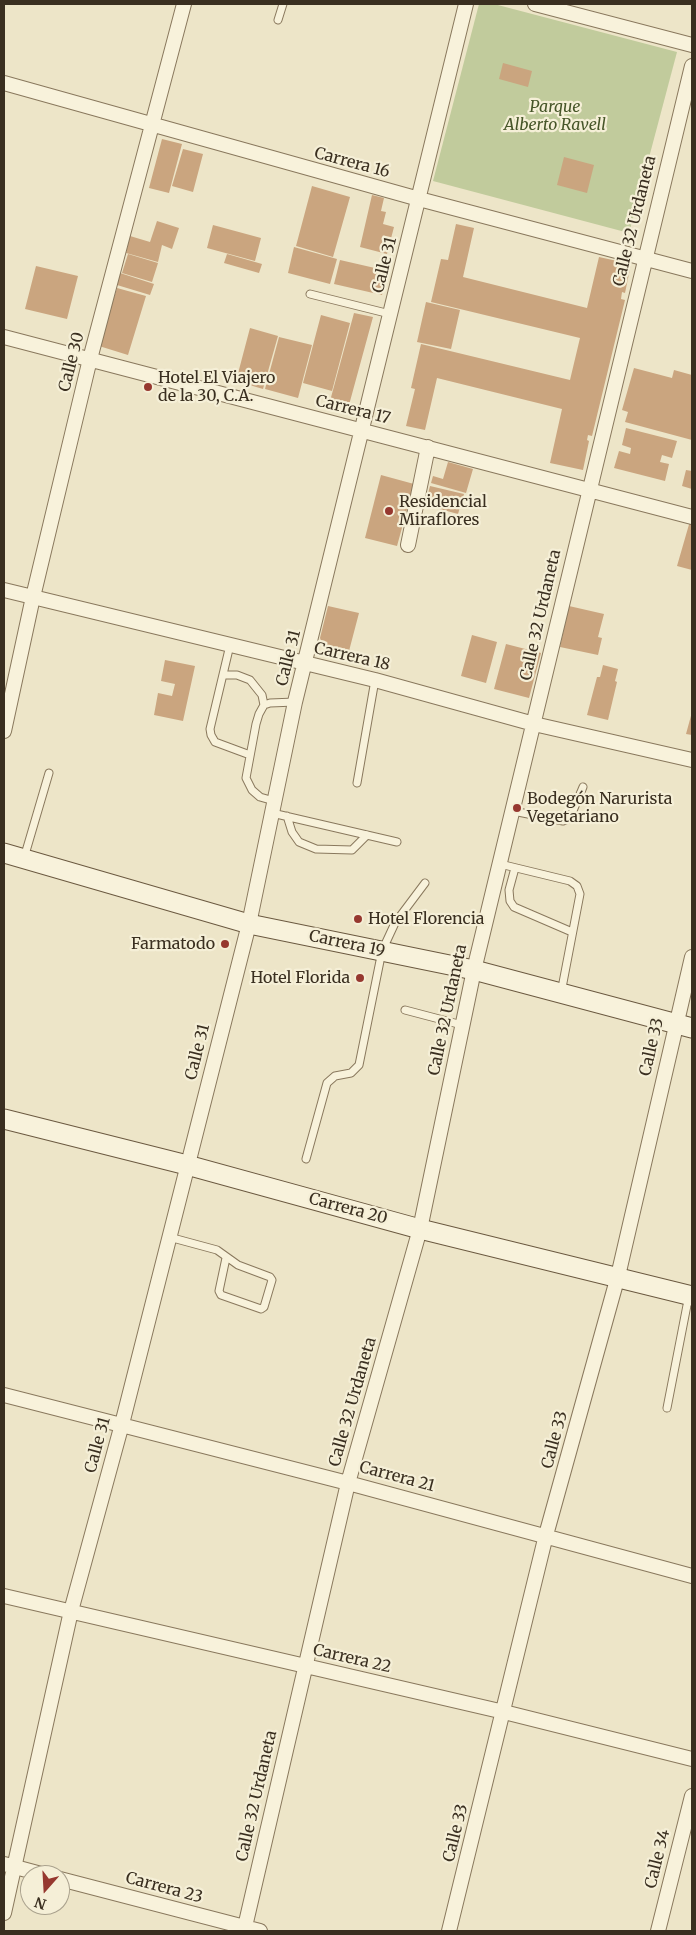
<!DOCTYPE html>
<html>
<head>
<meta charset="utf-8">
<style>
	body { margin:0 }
	#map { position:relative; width:696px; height:1935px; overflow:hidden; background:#ede5c8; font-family:Merriweather,serif }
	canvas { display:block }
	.frame { position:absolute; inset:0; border:5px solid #3a2f20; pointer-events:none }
	.north { position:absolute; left:20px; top:1865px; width:50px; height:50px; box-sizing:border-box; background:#f5efd7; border:1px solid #aaa28e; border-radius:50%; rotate:199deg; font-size:14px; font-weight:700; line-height:20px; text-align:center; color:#3a2f20 }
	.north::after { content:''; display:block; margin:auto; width:18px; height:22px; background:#96382f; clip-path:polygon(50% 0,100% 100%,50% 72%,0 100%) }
</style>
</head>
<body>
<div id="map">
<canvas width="696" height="1935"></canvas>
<div class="frame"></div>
<div class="north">N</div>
</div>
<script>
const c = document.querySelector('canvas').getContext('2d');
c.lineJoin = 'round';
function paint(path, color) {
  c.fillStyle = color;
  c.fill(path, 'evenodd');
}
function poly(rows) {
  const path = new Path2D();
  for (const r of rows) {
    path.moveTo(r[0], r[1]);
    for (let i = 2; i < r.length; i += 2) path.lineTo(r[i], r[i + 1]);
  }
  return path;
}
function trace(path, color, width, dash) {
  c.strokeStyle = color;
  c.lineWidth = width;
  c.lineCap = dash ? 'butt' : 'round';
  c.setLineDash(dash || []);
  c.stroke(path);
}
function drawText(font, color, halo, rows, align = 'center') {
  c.font = font + ' Merriweather,serif';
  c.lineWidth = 4.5;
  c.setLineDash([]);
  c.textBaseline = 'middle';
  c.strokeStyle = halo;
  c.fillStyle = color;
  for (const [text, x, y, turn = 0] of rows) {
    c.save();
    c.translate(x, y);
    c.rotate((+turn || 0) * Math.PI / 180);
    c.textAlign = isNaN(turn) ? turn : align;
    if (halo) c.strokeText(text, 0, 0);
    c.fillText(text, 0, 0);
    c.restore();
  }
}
paint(poly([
	[479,4,494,4,677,52,629,233,433,181]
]), '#c1cb9c');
paint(poly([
	[503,63,532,71,528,87,499,79],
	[162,139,182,144,169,193,149,188],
	[183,149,203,154,193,192,172,186],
	[564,157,594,165,587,193,557,185],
	[312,186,350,197,333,257,296,246],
	[372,195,384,198,381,211,386,212,383,224,394,227,387,254,360,247],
	[157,221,179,228,172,249,162,245,158,262,126,253,130,236,150,242],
	[456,224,474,228,463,277,587,308,599,257,631,264,625,293,622,292,621,299,625,300,592,436,588,435,587,440,589,441,583,470,550,463,562,409,437,378,425,430,406,426,415,389,411,388,421,344,570,380,580,338,431,302,441,259,448,260],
	[213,225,261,238,255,261,207,248],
	[294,247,337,259,330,284,288,273],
	[128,254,158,263,152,282,122,273],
	[227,254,262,264,259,273,224,263],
	[340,260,388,271,382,295,334,284],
	[36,266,78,276,67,319,25,309],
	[120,273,154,284,150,295,117,285],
	[117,288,146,296,128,355,99,346],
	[426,302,460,310,451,349,417,342],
	[354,313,373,317,349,405,330,401],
	[321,315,350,323,332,391,303,383],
	[250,328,278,336,263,389,236,381],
	[279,337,312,345,298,398,265,389],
	[634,368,672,378,674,370,692,375,692,440,625,422,628,412,622,410],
	[626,428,677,441,672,458,662,455,660,462,669,464,665,481,614,468,619,451,630,454,631,448,622,445],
	[448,462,473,469,466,493,431,483,433,476,443,479],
	[686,470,692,471,692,489,682,486],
	[381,475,414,484,397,546,365,538],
	[430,486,464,494,458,514,425,505],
	[690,521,692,522,692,570,677,566],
	[328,606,359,613,349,651,327,647,322,643,320,638],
	[569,606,604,614,598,637,602,638,598,655,560,647],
	[472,635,497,642,486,683,461,676],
	[506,644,541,653,529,698,494,689],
	[165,660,195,666,183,721,154,715,158,693,172,696,175,684,161,681],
	[603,665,618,669,615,681,617,682,608,720,587,715,597,677,600,677],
	[692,712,692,735,686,734]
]), '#caa57f');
const lane = poly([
	[278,20,283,4],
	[310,294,390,314],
	[230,645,210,729,211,735,215,742,250,755],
	[223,675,237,675,250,680,262,695,264,705],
	[357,783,375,680],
	[274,801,260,797,252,790,246,778,256,724,259,714,264,705,270,703,295,702],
	[513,811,563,821,570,818,583,787],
	[272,813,397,842],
	[287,816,292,832,299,842,316,849,352,850,367,835],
	[24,858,49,773],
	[500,864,570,881,577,886,580,894,561,993],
	[515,868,509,890,510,901,514,907,572,932],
	[405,1010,462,1025],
	[306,1159,327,1083,335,1076,351,1073,359,1065,382,951,395,923,425,883],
	[169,1237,217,1250,238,1265,270,1277,272,1280,264,1307,261,1309,221,1295,219,1291,226,1258],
	[667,1408,689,1295]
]);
const street = poly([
	[535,4,692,45],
	[4,83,419,199,692,271],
	[4,337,692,517],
	[408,545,428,447],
	[4,590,375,680,534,724,692,760],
	[4,731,33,597,90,359,184,4],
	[4,1395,348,1483,692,1576],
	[4,1596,504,1712,692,1759],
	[4,1864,45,1875],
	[60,1879,260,1931],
	[4,1913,71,1611,122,1424,249,924,295,702,466,4],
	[244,1931,348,1483,420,1229,474,970,692,66],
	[449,1931,546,1535,618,1276,692,957],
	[658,1931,692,1796]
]);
const secondary = poly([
	[4,853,249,924,474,970,692,1028],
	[4,1119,187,1165,420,1229,692,1296]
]);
trace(lane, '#89785d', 9);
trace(street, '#89785d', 16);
trace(secondary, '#6b5940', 21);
trace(lane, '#f8f2db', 7);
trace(street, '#f8f2db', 14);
trace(secondary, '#f8f2db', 19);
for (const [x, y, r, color] of [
	[148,387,5,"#96382f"],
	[389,511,5,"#96382f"],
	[517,808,5,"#96382f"],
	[358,919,5,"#96382f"],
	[225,944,5,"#96382f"],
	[360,978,5,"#96382f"]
]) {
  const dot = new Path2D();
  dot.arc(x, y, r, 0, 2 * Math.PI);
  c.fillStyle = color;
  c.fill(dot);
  trace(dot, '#f5efd7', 2);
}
drawText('italic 16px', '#465528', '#f5efd7', [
	["Parque",555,107],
	["Alberto Ravell",555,125]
]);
drawText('16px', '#3a2f20', '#f5efd7', [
	["Carrera 16",352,163,15],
	["Calle 32 Urdaneta",635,221,-76],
	["Calle 31",385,265,-76],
	["Calle 30",72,362,-76],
	["Carrera 17",353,410,14],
	["Calle 32 Urdaneta",541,615,-77],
	["Carrera 18",352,657,13],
	["Calle 31",289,658,-76],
	["Carrera 19",347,944,12],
	["Calle 32 Urdaneta",448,1010,-78],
	["Calle 33",652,1047,-77],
	["Calle 31",198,1052,-76],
	["Carrera 20",348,1209,15],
	["Calle 32 Urdaneta",353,1402,-74],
	["Calle 33",555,1440,-75],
	["Calle 31",98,1445,-75],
	["Carrera 21",397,1477,15],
	["Carrera 22",352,1659,13],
	["Calle 32 Urdaneta",257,1796,-77],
	["Calle 33",456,1833,-76],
	["Calle 34",658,1859,-76],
	["Carrera 23",164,1888,15]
]);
drawText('16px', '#3a2f20', '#f5efd7', [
	["Hotel El Viajero",158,378],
	["de la 30, C.A.",158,396],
	["Residencial",399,502],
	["Miraflores",399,520],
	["Bodegón Narurista",527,799],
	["Vegetariano",527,817],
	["Hotel Florencia",368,919],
	["Farmatodo",215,944,"right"],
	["Hotel Florida",350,978,"right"]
], 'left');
</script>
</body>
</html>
